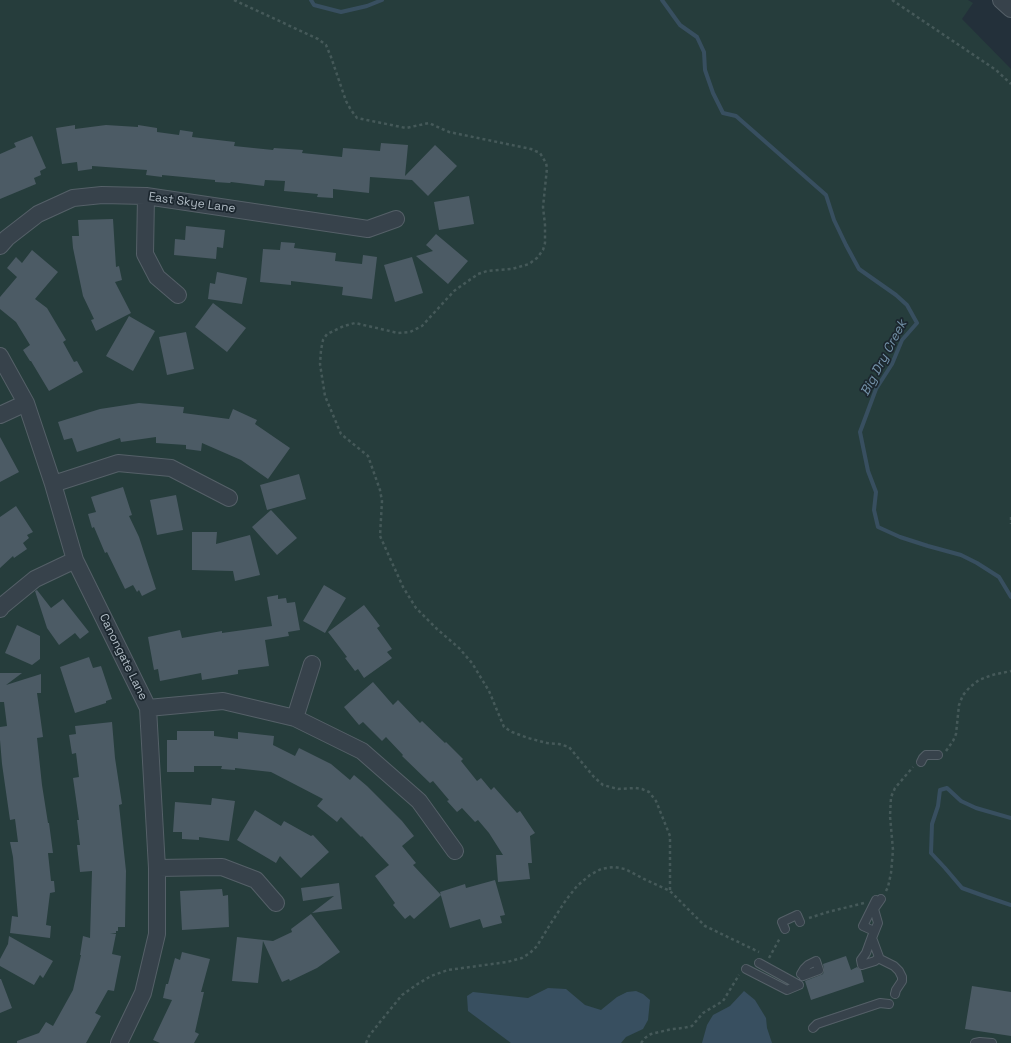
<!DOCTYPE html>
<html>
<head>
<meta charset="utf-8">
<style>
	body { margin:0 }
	canvas { display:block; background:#23303a }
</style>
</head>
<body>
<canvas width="1011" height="1043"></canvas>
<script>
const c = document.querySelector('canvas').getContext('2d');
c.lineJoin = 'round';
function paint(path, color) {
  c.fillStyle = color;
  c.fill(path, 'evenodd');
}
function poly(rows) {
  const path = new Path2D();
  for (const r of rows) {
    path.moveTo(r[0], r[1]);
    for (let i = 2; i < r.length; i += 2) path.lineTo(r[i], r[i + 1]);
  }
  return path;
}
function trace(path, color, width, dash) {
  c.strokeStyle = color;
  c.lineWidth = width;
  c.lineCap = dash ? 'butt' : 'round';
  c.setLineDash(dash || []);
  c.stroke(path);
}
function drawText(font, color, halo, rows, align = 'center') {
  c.font = font + ' "Space Grotesk",sans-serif';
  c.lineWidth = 3.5;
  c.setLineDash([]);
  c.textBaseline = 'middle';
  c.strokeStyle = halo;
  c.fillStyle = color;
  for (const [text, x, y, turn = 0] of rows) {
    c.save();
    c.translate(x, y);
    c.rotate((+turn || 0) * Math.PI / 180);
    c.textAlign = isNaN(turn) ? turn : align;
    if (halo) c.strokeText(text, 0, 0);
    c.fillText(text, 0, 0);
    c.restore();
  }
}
paint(poly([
	[0,0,968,0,973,3,962,19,1011,69,1011,1043,0,1043]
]), '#263d3c');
paint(poly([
	[548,988,566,989,585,1005,601,1010,617,997,627,992,636,991,643,994,650,1000,648,1020,643,1029,626,1037,621,1043,511,1043,468,1011,467,996,473,992,528,998],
	[744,991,755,1000,766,1018,767,1028,772,1043,702,1043,707,1025,713,1015,730,1006]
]), '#384f60');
trace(poly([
	[311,0,314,5,341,12,367,6,382,0],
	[662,0,680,25,697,37,704,52,705,70,713,93,723,113,736,116,826,195,834,220,846,245,859,269,896,295,907,305,917,323,902,340,892,364,876,389,860,432,868,471,876,492,874,510,878,527,900,537,928,546,961,555,977,563,999,577,1011,597],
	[1011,818,976,808,961,801,947,788,940,790,938,806,932,824,931,853,945,868,962,888,987,897,1011,905]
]), '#384f60', 4);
paint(poly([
	[75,125,75,129,106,125,138,127,138,125,157,128,157,132,179,135,180,130,193,132,192,137,235,142,234,146,273,150,274,148,303,150,302,153,342,157,343,148,380,151,381,143,408,145,405,176,435,145,457,166,428,196,412,180,370,177,369,193,333,189,333,198,317,197,318,194,284,191,285,181,265,180,264,186,231,182,230,183,215,182,215,180,162,175,162,177,146,175,147,170,92,166,92,169,78,171,77,162,62,164,56,128],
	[32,136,46,168,40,171,41,175,34,178,36,184,0,199,0,154,16,147,14,143],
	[469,196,474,224,439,230,434,202],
	[113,219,116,267,119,266,122,280,115,282,131,313,96,331,91,320,94,319,83,296,73,248,72,236,79,236,78,220],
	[186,226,225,230,223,248,217,247,216,259,174,255,175,239,185,240],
	[436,234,468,261,448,284,416,256,433,251,426,245],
	[281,242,295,243,294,248,336,253,335,261,362,264,363,255,377,257,372,299,342,295,343,287,291,281,291,285,260,282,263,249,280,250],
	[32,250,58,272,35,299,47,308,66,340,63,342,74,362,77,361,83,372,49,391,31,361,30,361,23,350,30,345,16,322,0,309,0,297,17,277,7,268,16,257,22,263],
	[412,257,423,293,395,302,384,265],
	[217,272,247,278,242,304,208,299,210,283,215,284],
	[213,303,246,328,227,352,195,327],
	[129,316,155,331,133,371,106,356],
	[186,332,194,369,167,375,159,337],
	[139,403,184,407,183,413,229,419,233,409,257,420,255,424,290,448,268,479,241,460,202,443,201,451,186,449,186,445,156,443,156,437,121,442,120,438,77,452,72,438,64,440,58,422,100,409],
	[0,437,19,472,0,482],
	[299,474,306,499,267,510,260,485],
	[123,487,132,515,129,516,139,537,156,589,142,596,139,590,137,592,133,585,125,589,107,552,105,553,94,527,92,528,88,514,96,512,91,497],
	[176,495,183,530,157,535,150,500],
	[16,506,33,532,27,535,29,538,23,543,27,549,14,558,13,556,0,568,0,517],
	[271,510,297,538,277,555,252,527],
	[192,532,217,532,216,544,250,535,260,575,235,581,233,571,192,570],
	[324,585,346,598,325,633,303,621],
	[37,590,51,608,63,599,89,632,80,639,75,633,59,645,47,628,35,591],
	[278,595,278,599,286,598,287,603,295,602,300,630,288,632,289,636,265,640,269,666,238,670,238,674,202,680,201,673,160,681,158,669,154,670,148,637,180,630,182,638,222,631,222,633,272,626,267,597],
	[364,605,380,626,377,628,392,649,387,652,392,658,364,678,358,669,355,671,345,658,347,657,328,632],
	[17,625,40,636,40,659,32,665,5,653],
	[89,657,93,668,101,666,112,699,106,701,106,703,75,713,60,667],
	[0,673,22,673,6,685,41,674,41,693,37,693,43,737,37,738,42,785,48,823,49,823,53,853,48,853,51,881,54,881,55,892,50,893,46,925,51,926,50,938,10,933,12,916,18,917,13,857,10,842,18,842,15,819,10,820,2,764,0,740,0,727,7,726,4,702,0,702],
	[373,682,393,705,398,700,420,723,422,721,445,743,446,742,463,759,461,761,477,781,481,778,491,790,494,787,517,813,520,811,535,833,530,836,532,863,528,863,530,879,498,882,496,855,503,855,489,833,478,820,475,822,462,808,457,812,447,801,449,800,433,781,430,783,402,756,403,755,386,737,382,741,363,722,359,725,344,707],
	[112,722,115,758,122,804,119,805,126,871,125,927,118,927,118,931,116,931,116,933,110,933,116,934,112,954,121,956,114,991,108,990,95,1013,101,1016,86,1043,17,1043,17,1041,39,1033,46,1022,53,1026,73,990,81,955,80,955,83,936,90,938,92,871,80,872,77,845,80,845,77,820,79,820,73,778,79,777,76,753,72,754,69,735,76,734,75,726],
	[177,731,214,731,214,736,238,739,238,732,274,736,273,745,295,756,299,748,331,764,350,780,354,775,367,786,402,821,414,836,402,846,416,863,413,865,441,895,414,919,410,915,405,919,393,905,395,903,375,876,389,865,362,836,361,837,341,817,337,822,317,806,323,799,271,772,235,768,235,770,221,769,222,766,194,766,194,772,167,772,167,740,177,740],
	[212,798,235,801,229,841,199,837,199,840,182,839,182,832,173,832,175,802,211,805],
	[255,810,281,826,284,821,311,836,313,835,329,852,301,878,280,856,276,863,237,840],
	[495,880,505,915,500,916,502,923,483,928,480,919,450,928,440,892,465,884,466,888],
	[339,883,342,909,312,913,334,896,303,901,301,888],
	[222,889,223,896,228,895,229,927,182,930,180,891],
	[311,914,340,952,317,968,290,981,289,979,282,982,263,941,258,983,232,981,237,937,273,941,292,932,291,929],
	[9,936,53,961,43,978,40,975,34,985,0,966,0,959,8,944],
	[182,952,210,959,201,992,204,992,195,1032,199,1034,194,1043,160,1043,153,1040,172,1000,163,998,166,984,168,984,175,958,180,960],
	[846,956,851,970,857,967,861,970,864,982,811,1000,805,981,823,974,824,971,823,964],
	[0,979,1,979,12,1008,0,1013],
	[972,986,1011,992,1011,1036,965,1029]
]), '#4c5b65');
const lane = poly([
	[921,762,923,758,926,755,938,755],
	[876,900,863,926,874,931,866,953,861,960,862,965,875,961,879,957,872,938,878,923,874,909,881,899],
	[785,929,782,922,797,915,800,922],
	[878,958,894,966,899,971,902,977,902,981,896,990,895,994],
	[746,969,787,990,799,985,759,963],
	[801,974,804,969,808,965,816,961,819,970,803,976],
	[813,1028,817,1024,880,1003,889,1004],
	[975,1043,980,1042,992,1043]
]);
const street = poly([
	[1001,0,1011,9],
	[146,196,145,254,157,277,178,295],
	[0,246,7,238,38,214,73,198,102,195,146,196,368,229,396,219],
	[0,356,26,403,53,484,75,560,148,708,157,868,157,934,143,993,119,1043],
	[0,415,26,403],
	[53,484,118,463,171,468,229,498],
	[0,609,2,606,35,579,75,560],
	[148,708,223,701,295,718,362,751,419,801,455,851],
	[295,718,312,664],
	[157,868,222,867,256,880,276,903]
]);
trace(lane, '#556068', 10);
trace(street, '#556068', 18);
trace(poly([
	[234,0,318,39,326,45,331,57,346,101,351,110,357,118,406,128,429,123,449,132,531,149,540,153,546,163,547,168,543,207,545,225,545,243,543,250,537,258,529,264,512,269,487,271,478,274,454,291,422,326,410,332,398,333,355,323,344,326,327,334,323,340,321,350,320,364,325,396,341,434,368,456,380,490,382,501,380,536,403,587,416,608,437,629,459,648,472,663,489,691,504,727,512,732,528,738,547,743,559,744,569,747,594,777,603,785,618,789,635,788,642,789,649,792,656,801,670,836,670,891],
	[892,0,996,70,1011,84],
	[1011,517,1011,524],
	[946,751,953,741,956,734,959,705,963,695,970,687,979,680,992,675,1011,671],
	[886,891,888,887,891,873,893,850,890,816,891,797,895,788,913,767],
	[809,918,828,912,864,903],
	[769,958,780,938],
	[366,1043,369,1036,380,1022,402,995,416,985,431,976,448,970,507,962,522,958,530,953,537,946,551,923,566,900,577,886,590,875,601,869,607,868,614,867,625,869,646,880,670,891,705,926,759,952],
	[641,1043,645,1038,651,1034,672,1029,683,1028,692,1026,703,1013,723,1001,739,975]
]), '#455959', 2.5, [3, 3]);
trace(lane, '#37424b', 8);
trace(street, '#37424b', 16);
drawText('12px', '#b2bdc6', '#1c272f', [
	["East Skye Lane",192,203,8],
	["Canongate Lane",123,657,64]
]);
drawText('italic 13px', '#7492a9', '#1c272f', [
	["Big Dry Creek",884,358,-62]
]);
</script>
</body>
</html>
